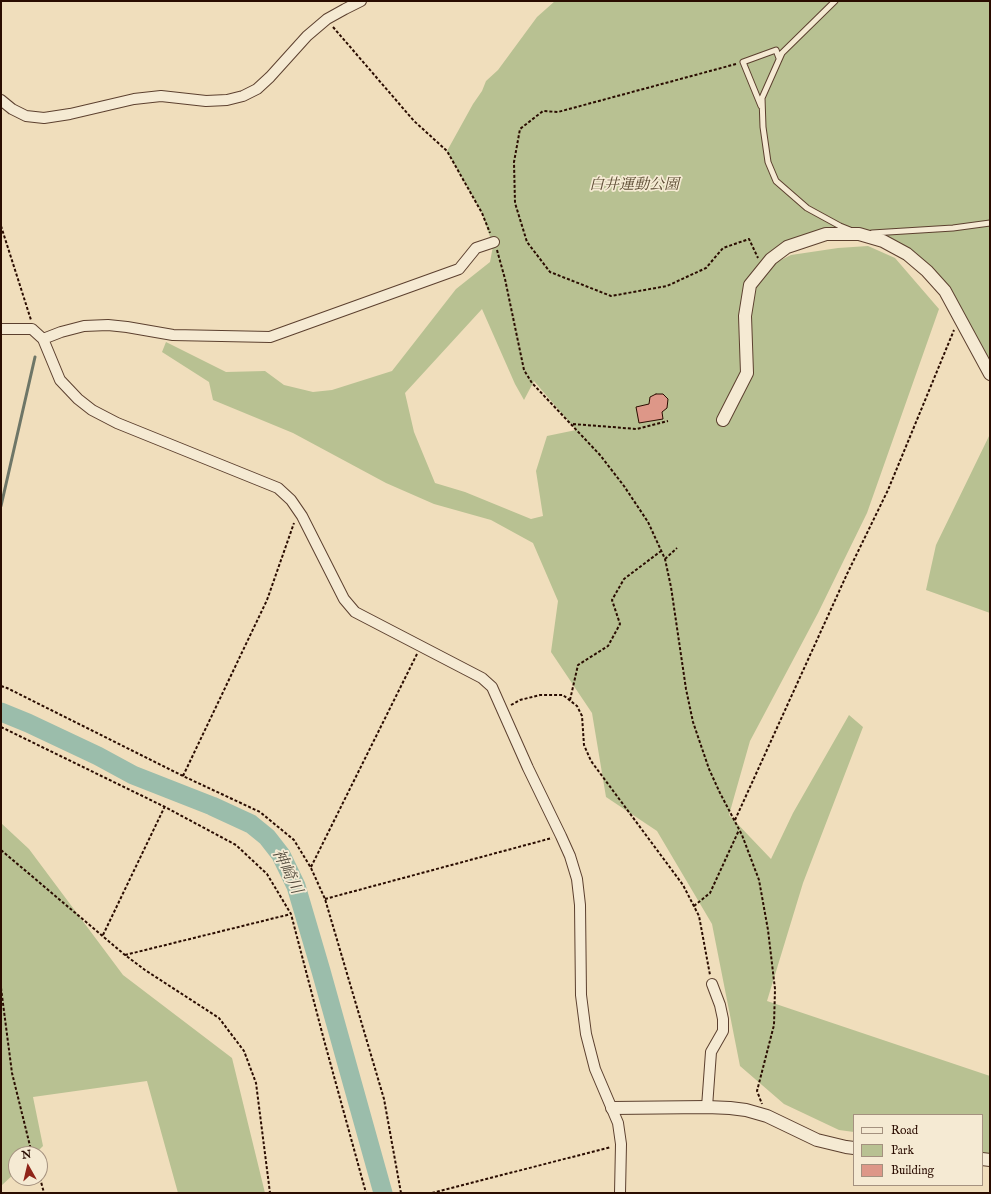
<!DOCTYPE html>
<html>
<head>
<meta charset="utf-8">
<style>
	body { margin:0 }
	#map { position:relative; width:991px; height:1194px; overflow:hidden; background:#f0debc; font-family:"IM FELL English",serif }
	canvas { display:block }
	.frame { position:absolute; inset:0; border:2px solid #2a0c00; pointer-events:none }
	.legend { position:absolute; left:853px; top:1114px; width:130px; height:72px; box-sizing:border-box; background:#f5ead3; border:1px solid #a4917f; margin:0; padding:5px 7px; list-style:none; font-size:12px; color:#2a0c00 }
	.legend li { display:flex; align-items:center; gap:8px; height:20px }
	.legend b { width:20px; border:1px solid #a4917f }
	.north { position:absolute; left:8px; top:1146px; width:40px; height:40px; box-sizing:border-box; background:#f5ead3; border:1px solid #a4917f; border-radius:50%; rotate:352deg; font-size:11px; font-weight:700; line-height:16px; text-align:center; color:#2a0c00 }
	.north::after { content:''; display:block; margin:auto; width:14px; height:18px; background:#8f2418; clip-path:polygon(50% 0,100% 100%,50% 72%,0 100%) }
</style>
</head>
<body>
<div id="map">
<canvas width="991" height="1194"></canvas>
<div class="frame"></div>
<ul class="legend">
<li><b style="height:5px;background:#f5ead3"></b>Road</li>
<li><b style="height:11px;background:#b8c192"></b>Park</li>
<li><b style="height:11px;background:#dd9788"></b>Building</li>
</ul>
<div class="north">N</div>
</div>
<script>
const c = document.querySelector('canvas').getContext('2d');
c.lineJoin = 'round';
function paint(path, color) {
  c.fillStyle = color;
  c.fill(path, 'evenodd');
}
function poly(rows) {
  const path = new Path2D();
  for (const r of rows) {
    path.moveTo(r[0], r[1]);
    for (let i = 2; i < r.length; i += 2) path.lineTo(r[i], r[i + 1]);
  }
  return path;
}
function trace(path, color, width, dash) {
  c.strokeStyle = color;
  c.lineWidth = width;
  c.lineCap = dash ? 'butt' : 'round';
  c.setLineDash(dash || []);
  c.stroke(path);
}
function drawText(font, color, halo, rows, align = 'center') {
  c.font = font + ' "IM FELL English","Noto Serif JP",serif';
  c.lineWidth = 3.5;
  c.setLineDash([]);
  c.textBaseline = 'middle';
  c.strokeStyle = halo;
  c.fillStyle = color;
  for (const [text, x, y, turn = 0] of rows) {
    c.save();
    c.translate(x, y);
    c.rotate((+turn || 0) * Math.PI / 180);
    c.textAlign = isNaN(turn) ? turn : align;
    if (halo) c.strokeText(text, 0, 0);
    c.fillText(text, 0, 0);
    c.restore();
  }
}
paint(poly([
	[555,1,990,1,990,374,927,271,859,234,787,247,765,268,791,255,838,248,868,246,895,258,939,309,867,513,818,613,750,741,729,815,771,859,793,813,849,715,863,727,803,883,767,1001,990,1076,990,1156,982,1154,982,1115,854,1115,854,1132,839,1130,784,1104,740,1066,712,924,657,831,606,797,592,713,551,652,558,601,533,543,491,520,434,504,386,483,293,433,213,400,209,382,162,352,166,342,226,372,265,371,284,385,313,392,332,390,392,371,456,289,490,262,493,246,482,213,447,151,473,104,482,91,486,81,498,70,537,17],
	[482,309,515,384,524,400,534,381,576,430,547,436,536,471,543,516,531,519,465,492,435,483,414,432,405,393],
	[990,434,990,613,926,590,936,545],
	[1,823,29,849,123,975,232,1058,265,1193,178,1193,147,1081,33,1097,43,1146,35,1154,16,1154,16,1172,1,1186]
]), '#b8c192');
trace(poly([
	[1,506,35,357]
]), '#6e7667', 3);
trace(poly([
	[1,712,28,723,98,756,133,775,212,806,251,824,267,837,281,855,296,886,321,971,383,1193]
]), '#9bbdab', 19);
const building = poly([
	[656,394,663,394,668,399,667,408,662,412,663,419,639,423,636,407,649,404,650,397,656,394]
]);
paint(building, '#dd9788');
trace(building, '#2a0c00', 1);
const service = poly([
	[835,1,782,53,762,98,763,127,768,162,776,181,807,208,840,226,850,230],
	[761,106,743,62,776,50,779,58],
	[872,233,953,228,990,223]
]);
const minor = poly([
	[1,100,12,109,26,116,44,118,70,114,134,99,161,96,206,101,227,100,243,96,257,89,270,77,307,36,327,19,345,9,361,1],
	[1,329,32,329,43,339,60,380,78,399,92,410,117,423,278,488,291,500,302,516,344,599,355,612,482,678,492,687,528,768,561,836,570,856,577,879,580,905,581,995,586,1034,595,1069,618,1123,621,1144,620,1193],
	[43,339,61,332,84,326,108,325,127,327,173,335,270,337,459,269,476,248,494,242],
	[707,1107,711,1052,723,1031,723,1019,720,1005,712,984]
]);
const tertiary = poly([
	[723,420,747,373,745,316,750,285,771,259,787,247,826,234,859,234,883,241,907,254,927,271,945,291,990,374],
	[612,1108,707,1107,730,1108,746,1110,767,1116,817,1140,846,1147,854,1148],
	[982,1159,990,1160]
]);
trace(service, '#5c402f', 7);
trace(minor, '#5c402f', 12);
trace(tertiary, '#5c402f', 14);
trace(poly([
	[333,27,414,121,447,151,482,213,490,233],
	[736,64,558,112,543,111,520,129,514,162,515,203,527,242,550,272,611,296,667,286,706,268,723,248,749,239,758,258],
	[1,226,31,320],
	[497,250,505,279,524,370,532,383,600,455,624,486,648,522,665,559,671,587,686,689,693,722,709,769,720,793,742,835,759,880,768,930,775,989,774,1025,757,1091,762,1104],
	[573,424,637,429,668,421],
	[665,559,677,548],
	[1,686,7,688,183,776,260,812,294,840,311,868,325,899,384,1099,401,1193],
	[570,700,578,665,608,646,620,624,612,600,624,579,661,551],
	[511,705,520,700,540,695,563,695,577,706,582,716,584,745,591,761,683,885,699,916,710,975],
	[1,727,165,807,236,845,267,874,291,914,324,1040,366,1193],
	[183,776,267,600,294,523],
	[735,820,847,574,888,490,954,330],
	[1,850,125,955,145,970,219,1018,244,1051,256,1083,270,1193],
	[311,867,417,654],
	[325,899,552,838],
	[694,906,710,893,739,830],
	[103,935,165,806],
	[125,955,291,914],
	[1,988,12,1073,32,1154],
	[40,1178,44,1193],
	[432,1193,611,1147]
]), '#2a0c00', 2, [3, 2]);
trace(service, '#f5ead3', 5);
trace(minor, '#f5ead3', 10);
trace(tertiary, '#f5ead3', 12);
drawText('italic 15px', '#5c4b33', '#f5ead3', [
	["白井運動公園",634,186]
]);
drawText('italic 16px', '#524a3c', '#f5ead3', [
	["神崎川",286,872,64]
]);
</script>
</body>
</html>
